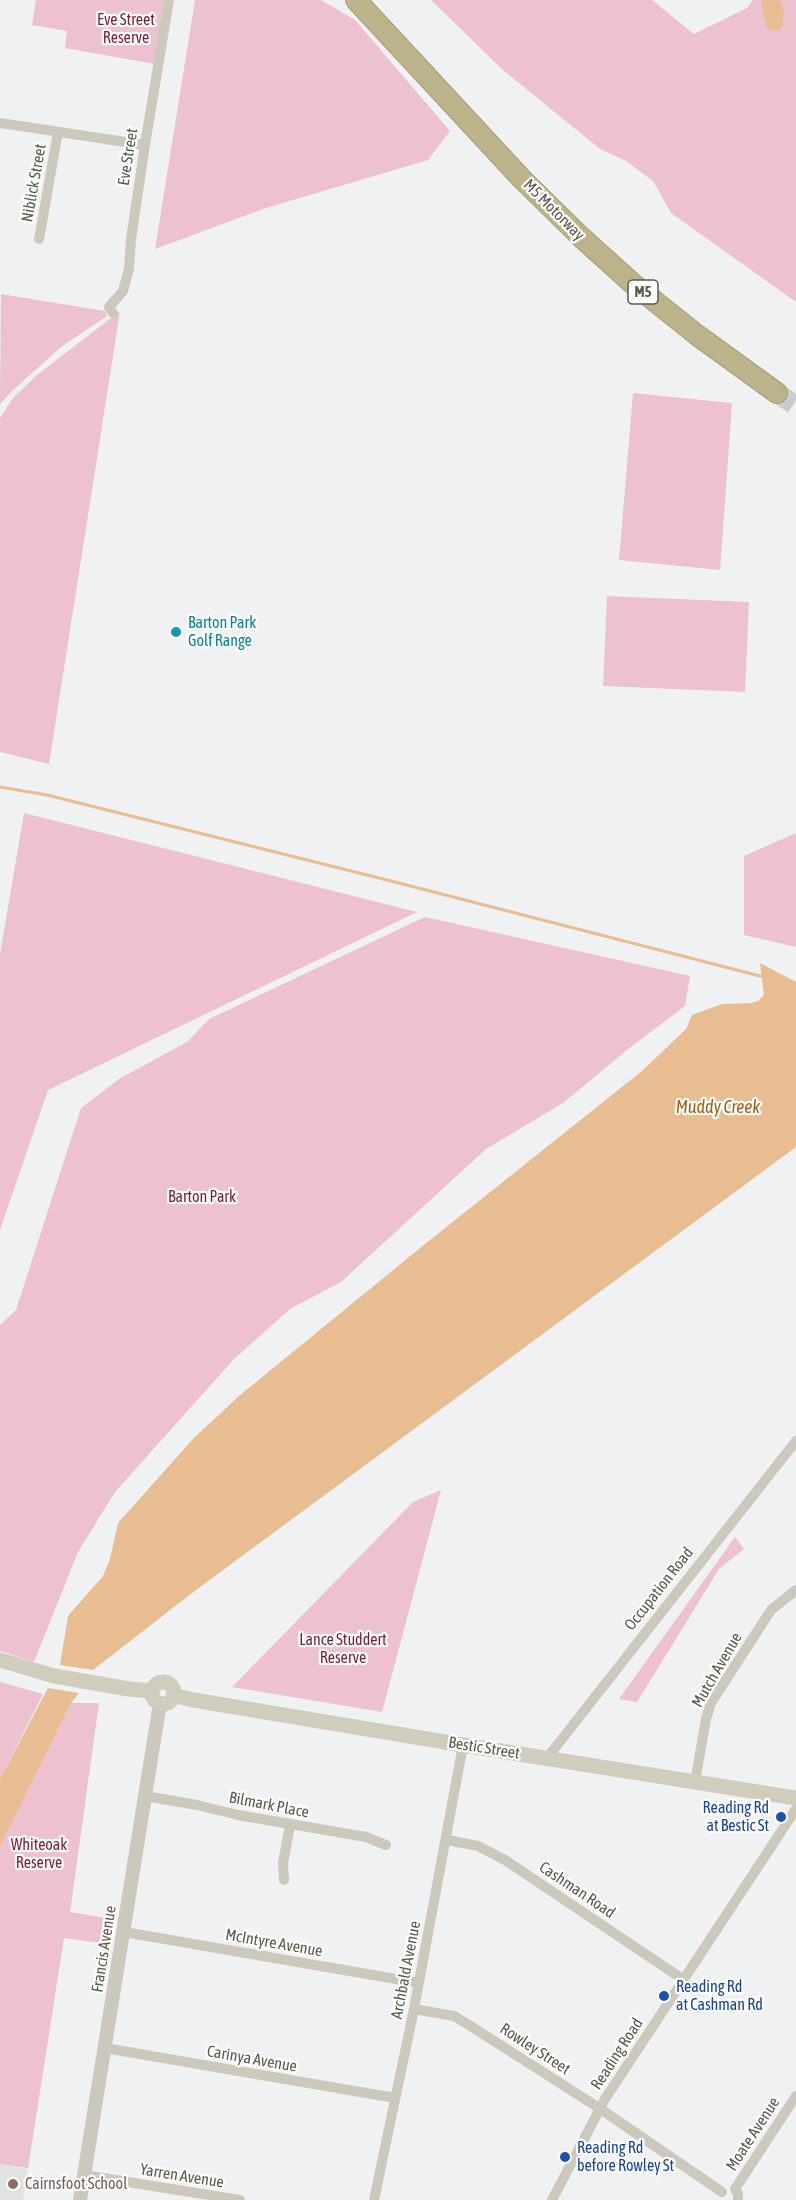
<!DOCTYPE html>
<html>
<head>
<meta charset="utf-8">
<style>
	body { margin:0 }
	canvas { display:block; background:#f0f1f2 }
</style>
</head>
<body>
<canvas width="796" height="2200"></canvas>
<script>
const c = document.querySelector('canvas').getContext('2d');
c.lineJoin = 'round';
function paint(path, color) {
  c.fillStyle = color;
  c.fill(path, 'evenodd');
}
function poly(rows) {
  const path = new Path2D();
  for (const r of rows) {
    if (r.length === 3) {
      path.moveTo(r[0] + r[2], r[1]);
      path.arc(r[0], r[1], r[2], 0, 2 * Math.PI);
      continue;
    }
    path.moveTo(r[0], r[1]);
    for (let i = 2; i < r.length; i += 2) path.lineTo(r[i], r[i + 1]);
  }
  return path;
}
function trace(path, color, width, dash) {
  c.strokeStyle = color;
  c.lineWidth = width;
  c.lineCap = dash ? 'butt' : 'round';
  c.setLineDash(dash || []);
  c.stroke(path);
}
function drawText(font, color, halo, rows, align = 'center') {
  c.font = font + ' "Asap Condensed",sans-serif';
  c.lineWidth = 4.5;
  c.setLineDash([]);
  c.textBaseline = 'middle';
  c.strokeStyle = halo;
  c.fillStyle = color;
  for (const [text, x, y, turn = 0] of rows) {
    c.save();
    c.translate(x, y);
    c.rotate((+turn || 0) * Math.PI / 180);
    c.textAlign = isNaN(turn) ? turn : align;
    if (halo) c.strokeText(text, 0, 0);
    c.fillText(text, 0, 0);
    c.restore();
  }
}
paint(poly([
	[0,2164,28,2169,23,2200,0,2200]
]), '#e1e3e3');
paint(poly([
	[36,0,164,0,155,64,65,48,67,31,32,25],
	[195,0,321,0,355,20,450,131,428,160,266,208,155,249],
	[431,0,652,0,694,34,747,8,753,0,796,0,796,302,671,213,653,181,626,161,600,149,503,70],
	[1,294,105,311,107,316,61,347,12,391,0,404],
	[120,311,49,764,0,752,0,418,13,398,37,375],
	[633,393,732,403,720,570,619,560],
	[607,596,749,602,745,692,603,686],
	[24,813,417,912,48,1090,0,1230,0,954],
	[796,833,796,947,744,935,744,856],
	[425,917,690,976,685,1006,627,1050,563,1103,486,1149,341,1282,290,1309,234,1359,115,1492,78,1552,34,1662,0,1651,0,1325,16,1310,81,1108,119,1079,187,1042,209,1019],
	[441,1490,382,1712,232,1687,413,1502],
	[735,1537,744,1549,719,1569,637,1702,619,1699],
	[0,1682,43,1694,0,1779],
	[71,1703,99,1703,70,1912,113,1919,108,1944,64,1938,28,2168,0,2164,0,1847]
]), '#edc1cf');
paint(poly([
	[761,0,780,0,784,12,782,28,772,31,766,27],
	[760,963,796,982,796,1147,192,1593,93,1670,60,1665,68,1616,103,1576,110,1559,118,1523,193,1439,239,1396,425,1244,642,1071,686,1029,692,1015,722,1004,752,1003,758,1001,764,995],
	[48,1688,79,1693,71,1703,0,1847,0,1779]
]), '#e7bd91');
trace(poly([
	[0,787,47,795,395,882,764,977]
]), '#e7bd91', 3);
trace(poly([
	[777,393,796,406]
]), '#cbcbc8', 20, [20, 10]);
const motorway = poly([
	[356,0,521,178,581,237,632,283,697,335,777,393]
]);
trace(motorway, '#a79f76', 22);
trace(poly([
	[0,123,145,145],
	[39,239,58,132],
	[113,313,109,307,123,291,129,269,131,239,145,145,169,0],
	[547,1758,796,1441],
	[695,1782,706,1719,711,1703,771,1610,796,1590],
	[145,1796,197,1805,238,1815,366,1837,386,1845],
	[447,1840,478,1846,505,1860,684,1980],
	[284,1880,283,1863,290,1825],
	[124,1932,419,1983],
	[414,2009,454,2016,469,2025,599,2108,722,2192],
	[105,2048,395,2098],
	[84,2175,240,2200],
	[735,2189,796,2096],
	[735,2189,738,2194,738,2200],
	[374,2200,414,2009,463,1745],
	[552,2200,605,2099,796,1809]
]), '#ccc8bc', 10);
trace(poly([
	[80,2200,160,1703]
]), '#ccc8bc', 14);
trace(poly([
	[0,1660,54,1676,129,1689,152,1691],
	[163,1693,11],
	[173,1695,193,1700,463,1745,796,1798]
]), '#d0cdbd', 15);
trace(motorway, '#bcb38b', 20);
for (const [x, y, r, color] of [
	[176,632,6,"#0f9aa8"],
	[781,1817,6,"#1a4fb4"],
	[664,1996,6,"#1a4fb4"],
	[565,2157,6,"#1a4fb4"],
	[13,2184,6,"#8d6e63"]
]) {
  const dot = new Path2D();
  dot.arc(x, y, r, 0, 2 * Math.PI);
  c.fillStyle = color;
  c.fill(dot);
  trace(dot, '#fff', 2);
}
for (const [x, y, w] of [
	[643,292,30]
]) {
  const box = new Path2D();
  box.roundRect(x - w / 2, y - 12, w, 24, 4.5);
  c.fillStyle = '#fff';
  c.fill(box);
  trace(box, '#5c5849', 1.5);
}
drawText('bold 15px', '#5c5849', null, [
	["M5",643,292]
]);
drawText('16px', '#7a1d2f', '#fff', [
	["Eve Street",126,20],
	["Reserve",126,38],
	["Barton Park",202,1197],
	["Lance Studdert",343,1640],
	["Reserve",343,1658],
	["Whiteoak",39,1845],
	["Reserve",39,1863]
]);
drawText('16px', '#5c5849', '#fff', [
	["Eve Street",128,157,-81],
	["Niblick Street",34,183,-80],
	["M5 Motorway",554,210,45],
	["Occupation Road",659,1589,-52],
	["Mutch Avenue",717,1670,-60],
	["Bestic Street",484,1748,9],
	["Bilmark Place",269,1805,11],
	["Cashman Road",577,1890,34],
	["McIntyre Avenue",274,1943,10],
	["Francis Avenue",104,1949,-81],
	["Archbald Avenue",406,1970,-79],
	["Rowley Street",535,2049,33],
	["Reading Road",617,2054,-57],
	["Carinya Avenue",252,2059,10],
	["Moate Avenue",753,2134,-57],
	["Yarren Avenue",182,2176,9]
]);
drawText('16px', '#0d838f', '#fff', [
	["Barton Park",188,623],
	["Golf Range",188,641]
], 'left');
drawText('16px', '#164399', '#fff', [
	["Reading Rd",769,1808,"right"],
	["at Bestic St",769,1826,"right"],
	["Reading Rd",676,1987],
	["at Cashman Rd",676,2005],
	["Reading Rd",577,2148],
	["before Rowley St",577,2166]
], 'left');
drawText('16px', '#785e54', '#fff', [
	["Cairnsfoot School",25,2184]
], 'left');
drawText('italic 18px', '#a35f15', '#fff', [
	["Muddy Creek",718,1107]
]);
</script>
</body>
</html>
